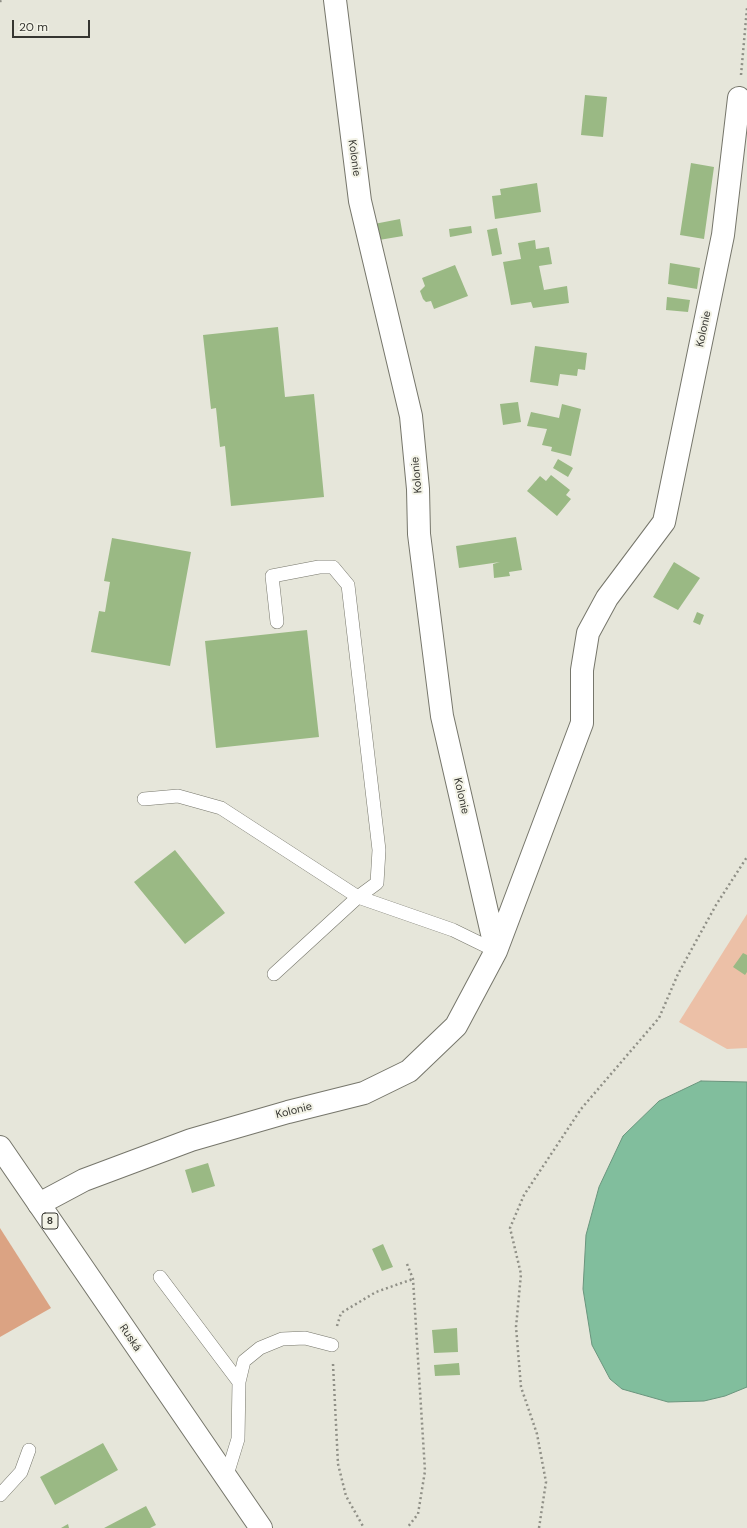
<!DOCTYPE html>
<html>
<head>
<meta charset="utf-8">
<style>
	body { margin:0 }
	#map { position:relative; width:747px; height:1528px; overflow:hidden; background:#e6e6da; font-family:"DM Sans",sans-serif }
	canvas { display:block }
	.scale { position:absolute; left:12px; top:20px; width:78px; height:18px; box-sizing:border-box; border:2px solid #363631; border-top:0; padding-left:5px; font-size:12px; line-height:14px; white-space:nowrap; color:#363631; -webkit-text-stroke:3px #f3f3e7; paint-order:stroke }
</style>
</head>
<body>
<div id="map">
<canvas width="747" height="1528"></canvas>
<div class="scale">20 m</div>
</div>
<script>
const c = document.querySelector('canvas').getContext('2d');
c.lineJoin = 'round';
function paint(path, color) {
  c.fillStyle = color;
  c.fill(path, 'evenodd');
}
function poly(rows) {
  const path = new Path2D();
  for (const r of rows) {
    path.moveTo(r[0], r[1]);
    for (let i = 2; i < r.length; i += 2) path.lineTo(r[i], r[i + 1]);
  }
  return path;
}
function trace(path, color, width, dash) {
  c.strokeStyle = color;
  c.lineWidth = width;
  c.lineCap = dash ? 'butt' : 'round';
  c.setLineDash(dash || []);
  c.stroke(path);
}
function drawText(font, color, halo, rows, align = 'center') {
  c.font = font + ' "DM Sans",sans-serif';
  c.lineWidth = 4;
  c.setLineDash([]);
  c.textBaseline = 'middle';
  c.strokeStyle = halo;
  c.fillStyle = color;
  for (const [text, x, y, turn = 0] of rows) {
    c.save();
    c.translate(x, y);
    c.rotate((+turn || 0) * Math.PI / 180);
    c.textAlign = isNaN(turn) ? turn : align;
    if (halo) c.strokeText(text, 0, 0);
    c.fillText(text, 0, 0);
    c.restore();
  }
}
paint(poly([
	[747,914,747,1048,727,1049,679,1022]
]), '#ecc0a7');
paint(poly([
	[0,1228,51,1308,0,1337]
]), '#dba383');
const water = poly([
	[701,1081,747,1082,747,1387,725,1396,704,1401,668,1402,622,1389,610,1379,592,1345,583,1289,586,1235,599,1187,623,1136,659,1101,701,1081]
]);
paint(water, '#81be9d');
trace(water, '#6a957d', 1);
paint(poly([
	[585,95,607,97,603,137,581,135],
	[691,163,714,167,704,239,680,235],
	[537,183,541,212,495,219,492,196,501,195,500,189],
	[400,219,403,236,379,240,374,224],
	[471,226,472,233,450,237,449,229],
	[497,228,502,254,492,256,487,230],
	[535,240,536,249,549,247,552,264,539,266,544,290,567,286,569,303,533,308,531,302,511,305,503,262,521,259,518,243],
	[670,263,700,268,697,289,668,284],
	[455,265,468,296,434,309,431,301,426,302,423,299,420,291,425,286,422,278],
	[667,297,690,300,688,312,666,310],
	[278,327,285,397,314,394,324,497,231,506,225,446,220,447,216,408,211,409,203,335],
	[535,346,587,353,585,370,578,369,577,376,560,374,558,386,530,382],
	[518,402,521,422,503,425,500,404],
	[562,404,581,409,571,456,551,451,552,447,542,445,547,429,527,426,531,412,559,418],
	[558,459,573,468,568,477,553,468],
	[551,475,570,490,566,495,571,499,557,516,527,491,540,476,546,481],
	[516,537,522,570,509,572,510,576,494,578,493,564,500,562,459,568,456,546],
	[112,538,191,552,170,666,91,652,99,611,105,612,110,582,104,581],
	[674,562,700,578,678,610,653,597],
	[697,612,704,615,700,625,693,622],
	[307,630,319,737,216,748,205,641],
	[175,850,225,913,185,944,134,882],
	[743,953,747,955,747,972,745,975,733,967],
	[208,1163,215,1186,192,1193,185,1170],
	[383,1244,393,1267,382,1271,372,1249],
	[457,1328,458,1352,434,1353,432,1330],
	[459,1363,460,1375,435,1376,434,1365],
	[103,1443,118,1470,55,1505,40,1477],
	[146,1506,156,1525,150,1528,104,1528],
	[68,1524,69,1528,61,1528]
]), '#9ab984');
const service = poly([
	[144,799,178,796,221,808,358,897,453,930,496,951],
	[274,974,358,897,377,883,379,850,348,585,333,567,319,567,272,576,277,622],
	[160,1277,239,1382],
	[226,1478,238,1439,239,1382,244,1361,260,1348,282,1339,305,1338,332,1345],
	[0,1495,21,1472,29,1450]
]);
const minor = poly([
	[496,951,582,723,582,670,588,633,607,598,664,522,723,235,739,98],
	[39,1204,84,1180,191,1140,288,1112,364,1093,409,1071,456,1026,496,951,442,716,419,534,418,489,411,416,360,201,335,0]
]);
const primary = poly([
	[0,1147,261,1528]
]);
trace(service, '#76766b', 14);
trace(minor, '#76766b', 24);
trace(primary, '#76766b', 24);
trace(poly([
	[0,2,1,0],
	[741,75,747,8],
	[407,1264,413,1279,425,1471,418,1514,407,1528],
	[337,1326,341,1313,376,1292,413,1279],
	[333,1364,338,1464,346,1496,364,1528],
	[539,1528,546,1482,537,1434,521,1387,516,1327,521,1274,510,1228,524,1195,581,1109,659,1018,678,974,716,905,747,857]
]), '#909087', 2.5, [2, 3]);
trace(service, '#fff', 13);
trace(minor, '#fff', 22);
trace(primary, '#fff', 22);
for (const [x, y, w] of [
	[50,1221,16]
]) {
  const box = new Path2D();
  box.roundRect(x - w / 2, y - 8, w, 16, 3);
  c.fillStyle = '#f3f3e7';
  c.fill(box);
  trace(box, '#363631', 1);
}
drawText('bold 10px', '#363631', null, [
	["8",50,1221]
]);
drawText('11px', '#363631', '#f3f3e7', [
	["Kolonie",354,158,82],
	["Kolonie",704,329,-78],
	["Kolonie",417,475,-95],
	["Kolonie",461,796,77],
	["Kolonie",294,1111,-14],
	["Ruská",130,1338,56]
]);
</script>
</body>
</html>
